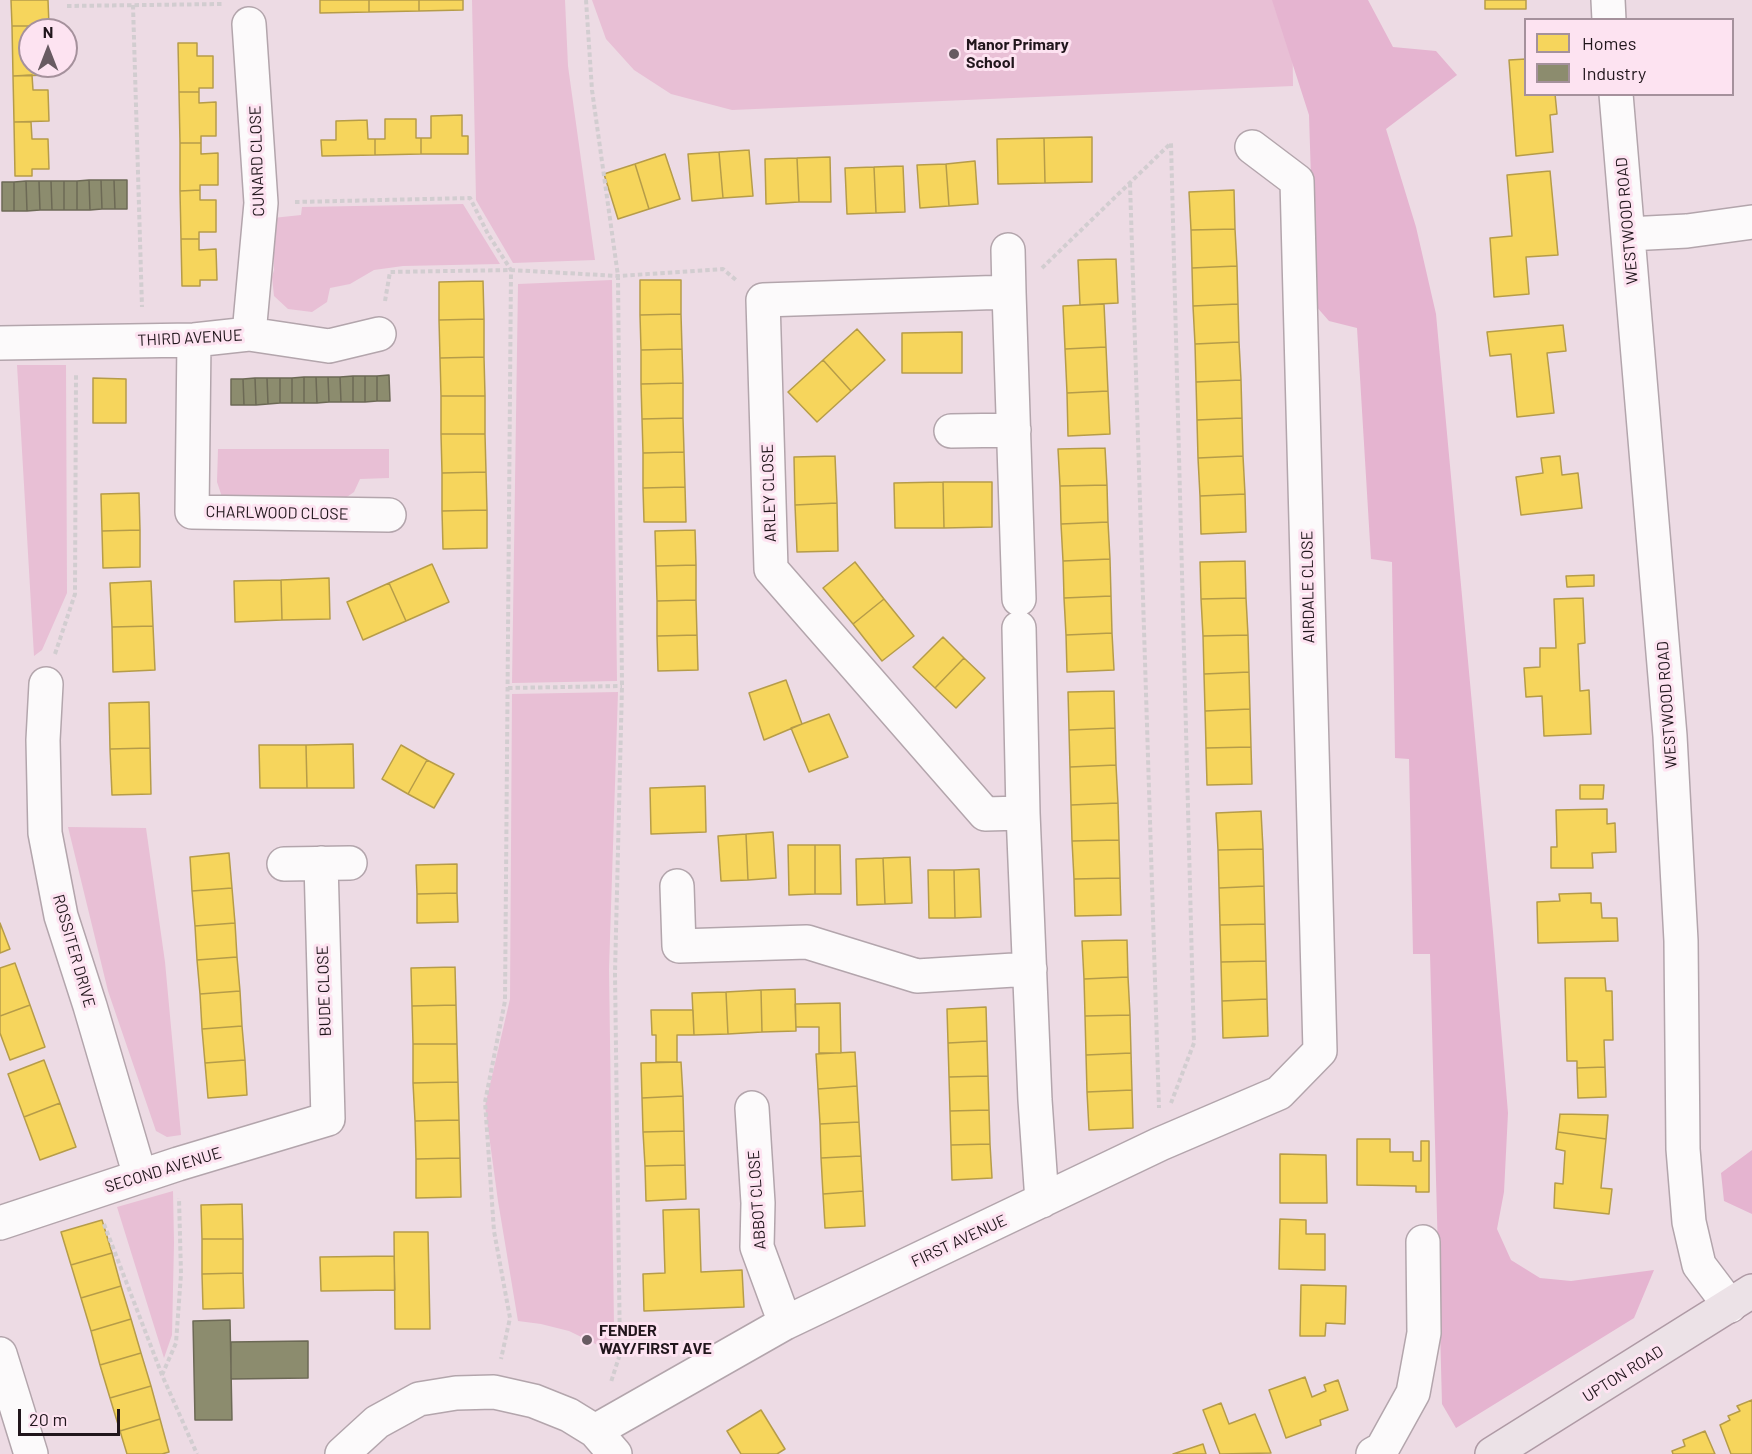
<!DOCTYPE html>
<html>
<head>
<meta charset="utf-8">
<style>
	body { margin:0 }
	#map { position:relative; width:1752px; height:1454px; overflow:hidden; background:#eddbe4; font-family:Barlow,sans-serif }
	canvas { display:block }
	.legend { position:absolute; left:1524px; top:18px; width:210px; height:78px; box-sizing:border-box; background:#fde3f1; border:2px solid #a5919c; margin:0; padding:8px 10px; list-style:none; font-size:18px; color:#21161c }
	.legend li { display:flex; align-items:center; gap:12px; height:30px }
	.legend b { width:30px; border:2px solid #a5919c }
	.north { position:absolute; left:18px; top:18px; width:60px; height:60px; box-sizing:border-box; background:#fde3f1; border:2px solid #a5919c; border-radius:50%; rotate:0deg; font-size:16px; font-weight:700; line-height:24px; text-align:center; color:#21161c }
	.north::after { content:''; display:block; margin:auto; width:21px; height:27px; background:#685b62; clip-path:polygon(50% 0,100% 100%,50% 72%,0 100%) }
	.scale { position:absolute; left:18px; top:1409px; width:102px; height:27px; box-sizing:border-box; border:3px solid #21161c; border-top:0; padding-left:8px; font-size:18px; line-height:21px; white-space:nowrap; color:#21161c; -webkit-text-stroke:4px #fde3f1; paint-order:stroke }
</style>
</head>
<body>
<div id="map">
<canvas width="1752" height="1454"></canvas>
<ul class="legend">
<li><b style="height:16px;background:#f6d55c"></b>Homes</li>
<li><b style="height:16px;background:#8c8c6e"></b>Industry</li>
</ul>
<div class="north">N</div>
<div class="scale">20 m</div>
</div>
<script>
const c = document.querySelector('canvas').getContext('2d');
c.lineJoin = 'round';
function paint(path, color) {
  c.fillStyle = color;
  c.fill(path, 'evenodd');
}
function poly(rows) {
  const path = new Path2D();
  for (const r of rows) {
    path.moveTo(r[0], r[1]);
    for (let i = 2; i < r.length; i += 2) path.lineTo(r[i], r[i + 1]);
  }
  return path;
}
function trace(path, color, width, dash) {
  c.strokeStyle = color;
  c.lineWidth = width;
  c.lineCap = dash ? 'butt' : 'round';
  c.setLineDash(dash || []);
  c.stroke(path);
}
function drawText(font, color, halo, rows, align = 'center') {
  c.font = font + ' Barlow,sans-serif';
  c.lineWidth = 6;
  c.setLineDash([]);
  c.textBaseline = 'middle';
  c.strokeStyle = halo;
  c.fillStyle = color;
  for (const [text, x, y, turn = 0] of rows) {
    c.save();
    c.translate(x, y);
    c.rotate((+turn || 0) * Math.PI / 180);
    c.textAlign = isNaN(turn) ? turn : align;
    if (halo) c.strokeText(text, 0, 0);
    c.fillText(text, 0, 0);
    c.restore();
  }
}
paint(poly([
	[472,0,565,0,568,66,595,260,513,263,476,200],
	[592,0,1292,0,1293,86,732,110,671,94,634,70,606,39],
	[463,204,500,264,403,266,374,270,350,284,330,288,327,302,312,312,288,309,274,296,272,277,274,270,273,218,301,215,302,207],
	[612,280,617,681,512,683,518,284],
	[17,365,66,365,67,593,42,650,34,656],
	[218,449,389,449,389,478,360,479,354,492,344,499,222,497,217,482],
	[618,692,609,969,614,1327,612,1352,569,1331,541,1324,518,1321,498,1201,485,1106,510,999,512,694],
	[68,827,146,828,165,962,181,1135,167,1137,156,1131,108,991],
	[173,1191,174,1243,172,1335,164,1358,117,1207]
]), '#e8bfd5');
paint(poly([
	[1272,0,1368,0,1393,47,1436,51,1457,75,1386,129,1416,227,1436,314,1493,932,1508,1113,1504,1192,1497,1229,1511,1260,1540,1278,1571,1281,1654,1270,1634,1318,1456,1428,1442,1404,1430,954,1413,954,1409,759,1395,758,1392,562,1371,559,1357,328,1329,321,1315,305,1309,115],
	[1752,1150,1752,1214,1724,1201,1721,1173]
]), '#e5b4d0');
const homes = poly([
	[11,0,48,0,49,26,12,26,11,0],
	[320,0,369,0,369,12,320,13,320,0],
	[369,0,419,0,419,11,369,12,369,0],
	[419,0,463,0,463,10,419,11,419,0],
	[1485,0,1526,0,1526,9,1485,9,1485,0],
	[12,26,33,26,33,30,30,30,30,66,51,66,51,75,13,76,12,26],
	[178,43,197,43,197,56,213,56,213,88,199,88,199,92,179,92,178,43],
	[1526,59,1526,94,1555,94,1557,114,1550,115,1553,152,1516,156,1509,60,1526,59],
	[32,75,33,90,48,90,49,121,14,122,13,76,32,75],
	[179,92,199,92,199,103,216,102,216,136,201,136,201,143,180,143,179,92],
	[462,115,462,136,468,136,468,154,421,154,421,138,431,138,431,116,462,115],
	[385,119,416,119,416,138,421,138,421,154,375,155,375,139,385,139,385,119],
	[367,120,368,139,375,139,375,155,322,156,321,140,336,140,336,121,367,120],
	[14,122,31,122,32,139,48,139,49,169,32,169,32,176,15,176,14,122],
	[1092,137,1092,182,1045,183,1044,138,1092,137],
	[1044,138,1045,183,998,184,997,139,1044,138],
	[180,143,201,143,201,154,218,153,218,185,200,185,200,190,180,191,180,143],
	[749,150,753,196,723,198,719,152,749,150],
	[719,152,723,198,692,201,688,154,719,152],
	[665,154,680,199,649,209,635,164,665,154],
	[830,157,831,202,799,202,797,158,830,157],
	[797,158,799,202,766,204,765,159,797,158],
	[975,161,978,204,949,206,946,164,975,161],
	[635,164,649,209,618,219,604,174,635,164],
	[946,164,949,206,920,208,917,165,946,164],
	[903,166,905,212,876,213,874,167,903,166],
	[874,167,876,213,847,214,845,168,874,167],
	[1550,171,1558,255,1526,257,1529,294,1494,297,1490,238,1512,236,1507,175,1550,171],
	[200,190,200,200,216,200,216,232,199,232,199,239,181,239,180,191,200,190],
	[1234,190,1235,229,1191,230,1189,192,1234,190],
	[1235,229,1237,266,1192,268,1191,230,1235,229],
	[181,239,199,239,199,250,216,249,217,280,200,280,200,286,182,286,181,239],
	[1116,259,1118,303,1080,305,1078,260,1116,259],
	[1237,266,1238,304,1193,306,1192,268,1237,266],
	[640,280,681,280,681,314,640,315,640,280],
	[483,281,484,319,439,320,439,282,483,281],
	[1104,304,1106,347,1065,349,1063,306,1104,304],
	[1238,304,1239,342,1195,344,1193,306,1238,304],
	[681,314,682,349,641,350,640,315,681,314],
	[484,319,484,357,440,358,439,320,484,319],
	[1563,325,1566,351,1547,353,1554,413,1517,417,1511,354,1490,356,1487,332,1563,325],
	[857,329,885,360,851,391,823,360,857,329],
	[962,332,962,373,902,373,902,333,962,332],
	[1239,342,1241,380,1196,382,1195,344,1239,342],
	[1106,347,1108,391,1067,393,1065,349,1106,347],
	[682,349,683,383,641,384,641,350,682,349],
	[484,357,485,396,441,396,440,358,484,357],
	[823,360,851,391,817,422,788,392,823,360],
	[93,378,126,379,126,423,93,423,93,378],
	[1241,380,1242,418,1197,420,1196,382,1241,380],
	[683,383,683,418,642,419,641,384,683,383],
	[1108,391,1110,434,1068,436,1067,393,1108,391],
	[441,396,485,396,485,434,441,434,441,396],
	[683,418,684,452,643,453,642,419,683,418],
	[1242,418,1243,456,1198,458,1197,420,1242,418],
	[441,434,485,434,486,472,442,473,441,434],
	[1105,448,1107,485,1060,486,1058,449,1105,448],
	[684,452,685,487,643,488,643,453,684,452],
	[835,456,837,503,795,505,794,457,835,456],
	[1243,456,1245,494,1200,496,1198,458,1243,456],
	[1560,456,1562,475,1578,473,1582,508,1521,515,1516,477,1543,473,1541,458,1560,456],
	[486,472,487,510,442,511,442,473,486,472],
	[943,482,992,482,992,527,944,528,943,482],
	[943,482,944,528,895,528,894,483,943,482],
	[1107,485,1108,522,1061,524,1060,486,1107,485],
	[685,487,686,522,644,522,643,488,685,487],
	[139,493,140,530,102,531,101,494,139,493],
	[1245,494,1246,532,1201,534,1200,496,1245,494],
	[837,503,838,551,797,552,795,505,837,503],
	[487,510,487,548,443,549,442,511,487,510],
	[1108,522,1110,559,1063,561,1061,524,1108,522],
	[140,530,140,567,103,568,102,531,140,530],
	[695,530,696,565,656,566,655,531,695,530],
	[1110,559,1111,596,1064,598,1063,561,1110,559],
	[1245,561,1246,598,1201,599,1200,562,1245,561],
	[855,562,884,599,853,624,823,588,855,562],
	[432,564,449,602,406,621,389,583,432,564],
	[696,565,696,600,657,601,656,566,696,565],
	[1594,575,1594,586,1567,587,1566,576,1594,575],
	[329,578,330,619,282,620,281,580,329,578],
	[281,580,282,620,235,622,234,581,281,580],
	[151,581,153,626,112,627,110,583,151,581],
	[389,583,406,621,363,640,347,602,389,583],
	[1111,596,1112,633,1066,635,1064,598,1111,596],
	[1246,598,1248,635,1203,636,1201,599,1246,598],
	[1583,598,1585,643,1578,644,1580,691,1589,690,1591,734,1544,736,1542,696,1526,697,1524,668,1540,667,1540,648,1556,648,1554,599,1583,598],
	[884,599,914,636,882,661,853,624,884,599],
	[696,600,697,635,657,636,657,601,696,600],
	[153,626,155,670,113,672,112,627,153,626],
	[1112,633,1114,670,1067,672,1066,635,1112,633],
	[697,635,698,670,658,671,657,636,697,635],
	[1248,635,1249,672,1204,674,1203,636,1248,635],
	[943,637,964,658,935,688,913,667,943,637],
	[964,658,985,678,956,708,935,688,964,658],
	[1249,672,1250,709,1205,711,1204,674,1249,672],
	[786,680,802,724,764,740,749,693,786,680],
	[1114,691,1115,728,1069,730,1068,692,1114,691],
	[149,702,150,748,110,749,109,703,149,702],
	[1250,709,1251,747,1206,748,1205,711,1250,709],
	[829,714,848,757,809,772,791,728,829,714],
	[1115,728,1116,765,1070,767,1069,730,1115,728],
	[353,744,354,788,307,788,306,745,353,744],
	[259,745,306,745,307,788,260,788,259,745],
	[401,745,427,760,408,794,382,779,401,745],
	[1251,747,1252,784,1207,785,1206,748,1251,747],
	[150,748,151,794,112,795,110,749,150,748],
	[427,760,454,774,434,808,408,794,427,760],
	[1116,765,1118,803,1071,805,1070,767,1116,765],
	[1580,785,1604,785,1603,799,1580,799,1580,785],
	[705,786,706,832,651,834,650,788,705,786],
	[1118,803,1119,840,1072,841,1071,805,1118,803],
	[1607,809,1607,824,1615,823,1616,852,1592,853,1593,868,1551,868,1551,847,1557,847,1556,810,1607,809],
	[1261,811,1263,849,1218,850,1216,813,1261,811],
	[773,832,776,878,748,880,746,834,773,832],
	[746,834,748,880,721,881,718,836,746,834],
	[1119,840,1120,878,1074,879,1072,841,1119,840],
	[788,845,815,845,815,894,789,895,788,845],
	[815,845,840,845,841,894,815,894,815,845],
	[1263,849,1264,886,1219,888,1218,850,1263,849],
	[229,853,232,888,192,891,190,857,229,853],
	[910,857,912,903,885,904,883,858,910,857],
	[883,858,885,904,857,905,856,859,883,858],
	[457,864,457,893,417,894,416,865,457,864],
	[979,869,981,917,955,918,954,870,979,869],
	[928,870,954,870,955,918,929,918,928,870],
	[1120,878,1121,915,1075,916,1074,879,1120,878],
	[1264,886,1265,924,1220,925,1219,888,1264,886],
	[232,888,235,923,195,926,192,891,232,888],
	[457,893,458,922,417,923,417,894,457,893],
	[1591,893,1591,903,1601,903,1602,918,1617,918,1618,941,1538,943,1537,902,1560,901,1559,894,1591,893],
	[0,923,10,949,0,953,0,923],
	[235,923,237,957,197,960,195,926,235,923],
	[1265,924,1266,961,1221,962,1220,925,1265,924],
	[1127,940,1128,977,1084,979,1082,941,1127,940],
	[237,957,240,991,200,994,197,960,237,957],
	[1266,961,1267,999,1222,1001,1221,962,1266,961],
	[15,963,30,1005,0,1016,0,968,15,963],
	[455,967,456,1005,412,1006,411,968,455,967],
	[1128,977,1130,1015,1085,1016,1084,979,1128,977],
	[1565,978,1605,978,1606,991,1612,991,1613,1040,1604,1040,1605,1067,1577,1068,1577,1061,1567,1061,1565,978],
	[795,989,796,1031,762,1032,761,990,795,989],
	[761,990,762,1032,728,1034,726,992,761,990],
	[240,991,242,1026,202,1029,200,994,240,991],
	[726,992,728,1034,694,1035,692,993,726,992],
	[1267,999,1268,1036,1223,1038,1222,1001,1267,999],
	[840,1003,841,1053,819,1053,819,1027,796,1027,795,1004,840,1003],
	[30,1005,45,1047,10,1060,0,1033,0,1016,30,1005],
	[456,1005,457,1044,413,1044,412,1006,456,1005],
	[986,1007,987,1041,948,1043,947,1009,986,1007],
	[651,1010,693,1010,694,1035,677,1035,677,1062,656,1062,656,1035,652,1035,651,1010],
	[1130,1015,1131,1053,1086,1055,1085,1016,1130,1015],
	[242,1026,245,1060,205,1063,202,1029,242,1026],
	[987,1041,988,1076,949,1077,948,1043,987,1041],
	[413,1044,457,1044,458,1082,413,1083,413,1044],
	[855,1052,857,1086,818,1089,816,1054,855,1052],
	[1131,1053,1132,1090,1087,1092,1086,1055,1131,1053],
	[44,1060,60,1103,24,1117,8,1074,44,1060],
	[245,1060,247,1095,208,1098,205,1063,245,1060],
	[681,1062,683,1096,642,1098,641,1063,681,1062],
	[1605,1067,1606,1097,1578,1098,1577,1068,1605,1067],
	[988,1076,989,1110,950,1111,949,1077,988,1076],
	[458,1082,459,1120,415,1121,413,1083,458,1082],
	[857,1086,859,1122,820,1124,818,1089,857,1086],
	[1132,1090,1133,1128,1089,1130,1087,1092,1132,1090],
	[683,1096,684,1131,643,1132,642,1098,683,1096],
	[60,1103,76,1147,40,1160,24,1117,60,1103],
	[989,1110,990,1144,951,1145,950,1111,989,1110],
	[1560,1114,1608,1115,1606,1139,1558,1132,1560,1114],
	[459,1120,460,1158,416,1159,415,1121,459,1120],
	[859,1122,861,1156,821,1158,820,1124,859,1122],
	[684,1131,685,1165,645,1166,643,1132,684,1131],
	[1558,1132,1606,1139,1601,1188,1612,1189,1609,1214,1554,1208,1555,1183,1563,1184,1565,1151,1556,1149,1558,1132],
	[1357,1139,1390,1139,1390,1152,1413,1152,1413,1161,1421,1161,1421,1141,1429,1141,1429,1192,1416,1192,1416,1186,1357,1185,1357,1139],
	[990,1144,992,1178,952,1180,951,1145,990,1144],
	[1280,1154,1326,1155,1327,1203,1280,1203,1280,1154],
	[861,1156,863,1191,823,1194,821,1158,861,1156],
	[460,1158,461,1197,416,1198,416,1159,460,1158],
	[685,1165,686,1199,646,1201,645,1166,685,1165],
	[863,1191,865,1226,825,1228,823,1194,863,1191],
	[242,1204,243,1239,202,1239,201,1205,242,1204],
	[699,1209,701,1272,742,1270,744,1307,644,1311,643,1274,665,1273,663,1210,699,1209],
	[1280,1219,1306,1220,1306,1234,1325,1234,1325,1270,1279,1269,1280,1219],
	[102,1220,112,1253,71,1265,61,1232,102,1220],
	[394,1232,428,1232,430,1329,395,1329,394,1232],
	[202,1239,243,1239,243,1273,202,1274,202,1239],
	[112,1253,121,1286,81,1298,71,1265,112,1253],
	[394,1256,395,1290,321,1291,320,1257,394,1256],
	[243,1273,244,1308,203,1309,202,1274,243,1273],
	[1301,1285,1346,1286,1345,1324,1326,1323,1325,1336,1300,1336,1301,1285],
	[121,1286,131,1319,91,1331,81,1298,121,1286],
	[131,1319,141,1353,100,1365,91,1331,131,1319],
	[141,1353,151,1386,110,1398,100,1365,141,1353],
	[1305,1377,1312,1397,1326,1391,1324,1385,1338,1380,1348,1410,1320,1420,1321,1425,1286,1438,1269,1390,1305,1377],
	[151,1386,160,1419,120,1431,110,1398,151,1386],
	[1752,1400,1752,1454,1731,1454,1720,1425,1730,1420,1728,1416,1740,1411,1737,1406,1752,1400],
	[1221,1403,1229,1424,1255,1414,1271,1453,1220,1454,1203,1410,1221,1403],
	[761,1410,785,1449,777,1454,741,1454,727,1431,761,1410],
	[160,1419,169,1452,162,1454,127,1454,120,1431,160,1419],
	[1705,1431,1715,1454,1673,1454,1672,1451,1685,1446,1683,1440,1705,1431],
	[1203,1444,1206,1454,1173,1454,1203,1444]
]);
paint(homes, '#f6d55c');
trace(homes, '#b69c49', 1.5);
const industry = poly([
	[89,180,90,210,77,210,77,181,89,180],
	[89,180,101,180,102,209,90,210,89,180],
	[101,180,114,180,115,209,102,209,101,180],
	[114,180,127,180,127,209,115,209,114,180],
	[26,181,39,181,40,210,27,211,26,181],
	[26,181,27,211,14,211,14,182,26,181],
	[39,181,51,181,52,210,40,210,39,181],
	[51,181,64,181,64,210,52,210,51,181],
	[64,181,77,181,77,210,64,210,64,181],
	[2,182,14,182,14,211,2,211,2,182],
	[389,375,390,401,377,401,377,376,389,375],
	[353,376,353,402,341,402,340,377,353,376],
	[353,376,365,376,365,402,353,402,353,376],
	[365,376,377,376,377,401,365,402,365,376],
	[304,377,316,377,317,403,304,403,304,377],
	[304,377,304,403,292,403,292,378,304,377],
	[316,377,328,377,329,402,317,403,316,377],
	[328,377,340,377,341,402,329,402,328,377],
	[255,378,267,378,268,404,256,405,255,378],
	[255,378,256,405,244,405,243,379,255,378],
	[267,378,280,378,280,403,268,404,267,378],
	[280,378,292,378,292,403,280,403,280,378],
	[231,379,243,379,244,405,231,405,231,379],
	[230,1320,232,1420,195,1420,193,1321,230,1320],
	[308,1341,308,1378,231,1379,231,1342,308,1341]
]);
paint(industry, '#8c8c6e');
trace(industry, '#6c6955', 1.5);
const minor = poly([
	[1608,0,1609,20],
	[1616,94,1670,736,1681,941,1683,1149,1689,1222,1699,1265,1730,1306],
	[1628,234,1687,231,1752,222],
	[1008,250,1009,292],
	[249,334,261,203,249,24],
	[194,340,192,512,389,515],
	[0,343,194,340,249,334,329,346,379,334],
	[951,431,1014,430],
	[1019,599,1009,292,763,300,771,569,985,814,1023,813],
	[1019,628,1023,813,1035,1100,1042,1201],
	[46,684,43,740,45,833,61,916,90,1006,140,1176],
	[284,864,350,863],
	[677,886,679,946,807,942,917,976,1030,969],
	[752,1108,758,1203,757,1247,785,1323],
	[0,1223,178,1164,328,1119,321,863],
	[0,1354,31,1454],
	[595,1431,785,1323,1160,1144,1279,1093,1320,1051,1297,181,1252,147],
	[342,1454,377,1422,419,1399,456,1393,494,1392,534,1401,569,1415,595,1431,615,1454],
	[1373,1454,1382,1449,1413,1393,1424,1333,1423,1242]
]);
const major = poly([
	[1492,1454,1752,1291]
]);
trace(minor, '#b3a5ac', 36);
trace(major, '#af9aa5', 36);
trace(poly([
	[586,0,592,90,618,276,622,686,615,973,620,1354,611,1382],
	[133,5,142,307],
	[67,6,223,4],
	[1130,183,1159,1108],
	[295,202,470,198,488,234,511,270,505,1001,485,1102,494,1231,510,1318,501,1359],
	[1042,268,1171,143,1194,1043,1171,1103],
	[385,301,390,272,511,270,618,276,723,269,736,280],
	[55,654,75,594,76,374],
	[508,688,622,686],
	[104,1224,162,1375,197,1454],
	[162,1375,176,1343,181,1274,179,1198]
]), '#d2cdd0', 4, [4.5, 3]);
trace(minor, '#fcfafb', 33);
trace(major, '#ece2e7', 33);
for (const [x, y, r, color] of [
	[954,54,6,"#685b62"],
	[587,1340,6,"#685b62"]
]) {
  const dot = new Path2D();
  dot.arc(x, y, r, 0, 2 * Math.PI);
  c.fillStyle = color;
  c.fill(dot);
  trace(dot, '#fde3f1', 2);
}
drawText('bold 16px', '#21161c', '#fde3f1', [
	["Manor Primary",966,45],
	["School",966,63],
	["FENDER",599,1331],
	["WAY/FIRST AVE",599,1349]
], 'left');
drawText('16px', '#21161c', '#fde3f1', [
	["CUNARD CLOSE",257,161,-92],
	["WESTWOOD ROAD",1627,221,-95],
	["THIRD AVENUE",190,338,-3],
	["ARLEY CLOSE",769,493,-92],
	["CHARLWOOD CLOSE",277,513,1],
	["AIRDALE CLOSE",1308,587,-91],
	["WESTWOOD ROAD",1667,705,-94],
	["ROSSITER DRIVE",74,951,74],
	["BUDE CLOSE",324,991,-92],
	["SECOND AVENUE",163,1170,-17],
	["ABBOT CLOSE",757,1200,-94],
	["FIRST AVENUE",959,1241,-25],
	["UPTON ROAD",1623,1374,-32]
]);
</script>
</body>
</html>
